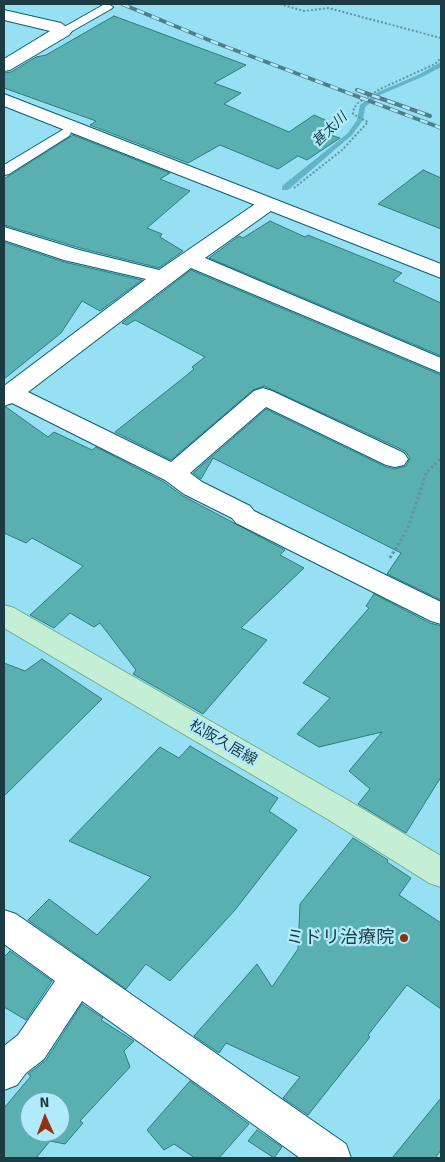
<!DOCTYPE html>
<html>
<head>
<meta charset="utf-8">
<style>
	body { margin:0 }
	#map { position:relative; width:445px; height:1162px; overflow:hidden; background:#97e0f4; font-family:Signika,sans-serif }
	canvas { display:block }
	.frame { position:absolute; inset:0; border:5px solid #1c3b43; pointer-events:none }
	.north { position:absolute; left:20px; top:1092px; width:50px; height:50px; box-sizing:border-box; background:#b1ebfb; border:1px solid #75a5b1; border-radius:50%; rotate:358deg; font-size:14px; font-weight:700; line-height:20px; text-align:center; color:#1c3b43 }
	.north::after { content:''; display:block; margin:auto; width:18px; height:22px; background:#962f0d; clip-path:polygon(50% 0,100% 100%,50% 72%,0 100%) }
</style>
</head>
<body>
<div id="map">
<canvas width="445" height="1162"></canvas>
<div class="frame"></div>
<div class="north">N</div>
</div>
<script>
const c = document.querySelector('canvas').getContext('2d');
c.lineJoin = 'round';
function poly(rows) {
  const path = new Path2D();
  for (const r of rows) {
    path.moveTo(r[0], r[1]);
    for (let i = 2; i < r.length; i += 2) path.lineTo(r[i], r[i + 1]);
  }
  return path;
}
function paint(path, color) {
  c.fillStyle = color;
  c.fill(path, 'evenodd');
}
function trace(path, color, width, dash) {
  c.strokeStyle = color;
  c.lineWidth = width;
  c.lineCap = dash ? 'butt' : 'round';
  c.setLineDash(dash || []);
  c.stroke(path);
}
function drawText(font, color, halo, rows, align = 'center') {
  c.font = font + ' Signika,"Noto Sans JP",sans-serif';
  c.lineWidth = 4.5;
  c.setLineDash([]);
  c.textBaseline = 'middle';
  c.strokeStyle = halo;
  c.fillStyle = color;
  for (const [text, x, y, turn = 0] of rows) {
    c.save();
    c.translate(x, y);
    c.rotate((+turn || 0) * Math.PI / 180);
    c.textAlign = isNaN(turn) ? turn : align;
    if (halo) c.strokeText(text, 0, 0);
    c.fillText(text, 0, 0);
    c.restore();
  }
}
paint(poly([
	[441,62,441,67,422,77,382,94,365,107,363,120,352,135,288,190,282,190,282,186,348,133,357,120,360,105,378,92,418,75,441,62]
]), '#65b3c7');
const building = poly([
	[114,16,246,65,214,83,241,93,224,104,289,132,314,115,341,127,330,135,340,138,307,160,298,156,278,169,220,145,188,163,90,125,96,121,4,88,4,73,11,72,36,57,46,55,114,16],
	[73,135,170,173,160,179,190,191,147,228,162,234,160,237,183,251,159,268,80,248,4,225,4,179,73,135],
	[423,170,441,178,441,229,378,204,423,170],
	[270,221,305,237,308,235,402,273,393,281,441,303,441,356,209,258,239,236,243,238,270,221],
	[4,242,64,262,142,280,100,311,82,301,61,333,4,379,4,242],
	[191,270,441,375,441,600,387,574,401,553,213,458,201,479,193,473,266,409,386,467,395,469,406,466,410,458,405,451,264,386,253,390,171,460,115,432,182,379,194,369,192,367,205,357,135,320,127,325,122,323,191,270],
	[6,407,48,437,54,432,92,450,96,447,164,482,183,496,285,550,280,555,304,568,241,628,267,640,203,714,133,674,136,670,100,623,94,627,70,613,54,628,30,615,83,566,32,538,26,543,4,533,4,408,6,407],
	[374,594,430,623,441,626,441,777,406,833,358,804,370,789,349,771,382,732,319,747,297,734,330,698,303,683,369,608,366,606,374,594],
	[42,659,102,699,4,796,4,663,25,671,42,659],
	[190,746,278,798,269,811,297,830,235,910,170,981,146,964,126,989,28,920,49,899,97,935,151,877,69,841,160,747,179,758,190,746],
	[353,838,388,860,387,862,411,878,399,895,441,923,441,1009,407,985,368,1035,370,1037,308,1115,283,1098,300,1077,226,1043,219,1053,194,1036,257,964,272,987,298,949,300,904,353,838],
	[10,951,52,981,26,1020,4,1007,4,957,10,951],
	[82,1004,103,1018,101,1020,134,1041,124,1051,130,1067,80,1121,83,1123,65,1144,50,1141,36,1158,4,1158,4,1108,31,1076,28,1074,46,1060,82,1004],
	[30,1102,60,1102,60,1132,30,1132,30,1102],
	[190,1081,249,1124,219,1158,195,1158,174,1144,164,1150,147,1130,190,1081],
	[441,1098,441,1150,435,1158,392,1158,441,1098],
	[257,1130,282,1147,274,1158,248,1141,257,1130]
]);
paint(building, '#5aafb0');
trace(building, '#2b7d7f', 1);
const service = poly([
	[108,4,113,7,111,9,67,34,63,35,57,31,103,5,108,4],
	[64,129,69,130,71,133,69,136,9,174,4,175,4,165,64,129]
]);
const minor = poly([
	[4,10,61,23,72,31,69,35,10,70,4,71,4,59,50,31,4,20,4,10],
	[268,198,275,200,278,204,275,208,205,258,441,358,441,373,191,268,28,392,171,462,254,391,263,388,272,391,404,453,408,459,404,465,395,467,386,465,266,407,190,473,202,482,250,506,254,511,441,602,441,624,431,621,236,523,232,518,184,494,165,480,12,403,4,406,4,386,146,279,64,260,4,240,4,227,79,250,159,270,261,200,268,198],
	[4,910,16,914,346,1144,351,1158,300,1158,82,1001,44,1059,26,1073,17,1085,4,1090,4,1046,18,1035,55,981,4,944,4,910]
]);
const tertiary = poly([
	[4,94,441,264,441,278,4,106,4,94]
]);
const primary = poly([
	[4,605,14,608,351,802,441,856,441,887,429,883,329,820,4,628,4,605]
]);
trace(service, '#085f71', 2);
trace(minor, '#085f71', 2);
trace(tertiary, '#085f71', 2);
trace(primary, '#70aa90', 2);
trace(poly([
	[280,4,304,11,328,8,441,38],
	[294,188,342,150,368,122,353,114,354,108,358,103,380,89,435,64,441,58]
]), '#5f94a3', 2, [2, 2]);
trace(poly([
	[390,558,408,528,426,473,441,458]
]), '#5f94a3', 3, [2.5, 2.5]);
paint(service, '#fff');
paint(minor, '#fff');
paint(tertiary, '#fff');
paint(primary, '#c4efd5');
const rail = poly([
	[122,4,216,43,441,128],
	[357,90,430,116]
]);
trace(rail, '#4f7f8c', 4);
trace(rail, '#b1ebfb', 2.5, [8]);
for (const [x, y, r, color] of [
	[404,938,5,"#962f0d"]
]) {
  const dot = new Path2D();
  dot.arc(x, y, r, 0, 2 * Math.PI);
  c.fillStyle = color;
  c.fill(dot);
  trace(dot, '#b1ebfb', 2);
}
drawText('italic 14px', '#183d46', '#b1ebfb', [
	["甚太川",330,130,-44]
]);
drawText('15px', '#1c3b43', '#b1ebfb', [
	["松阪久居線",223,743,30]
]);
drawText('18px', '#1c3b43', '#b1ebfb', [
	["ミドリ治療院",394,938]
], 'right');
</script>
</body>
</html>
